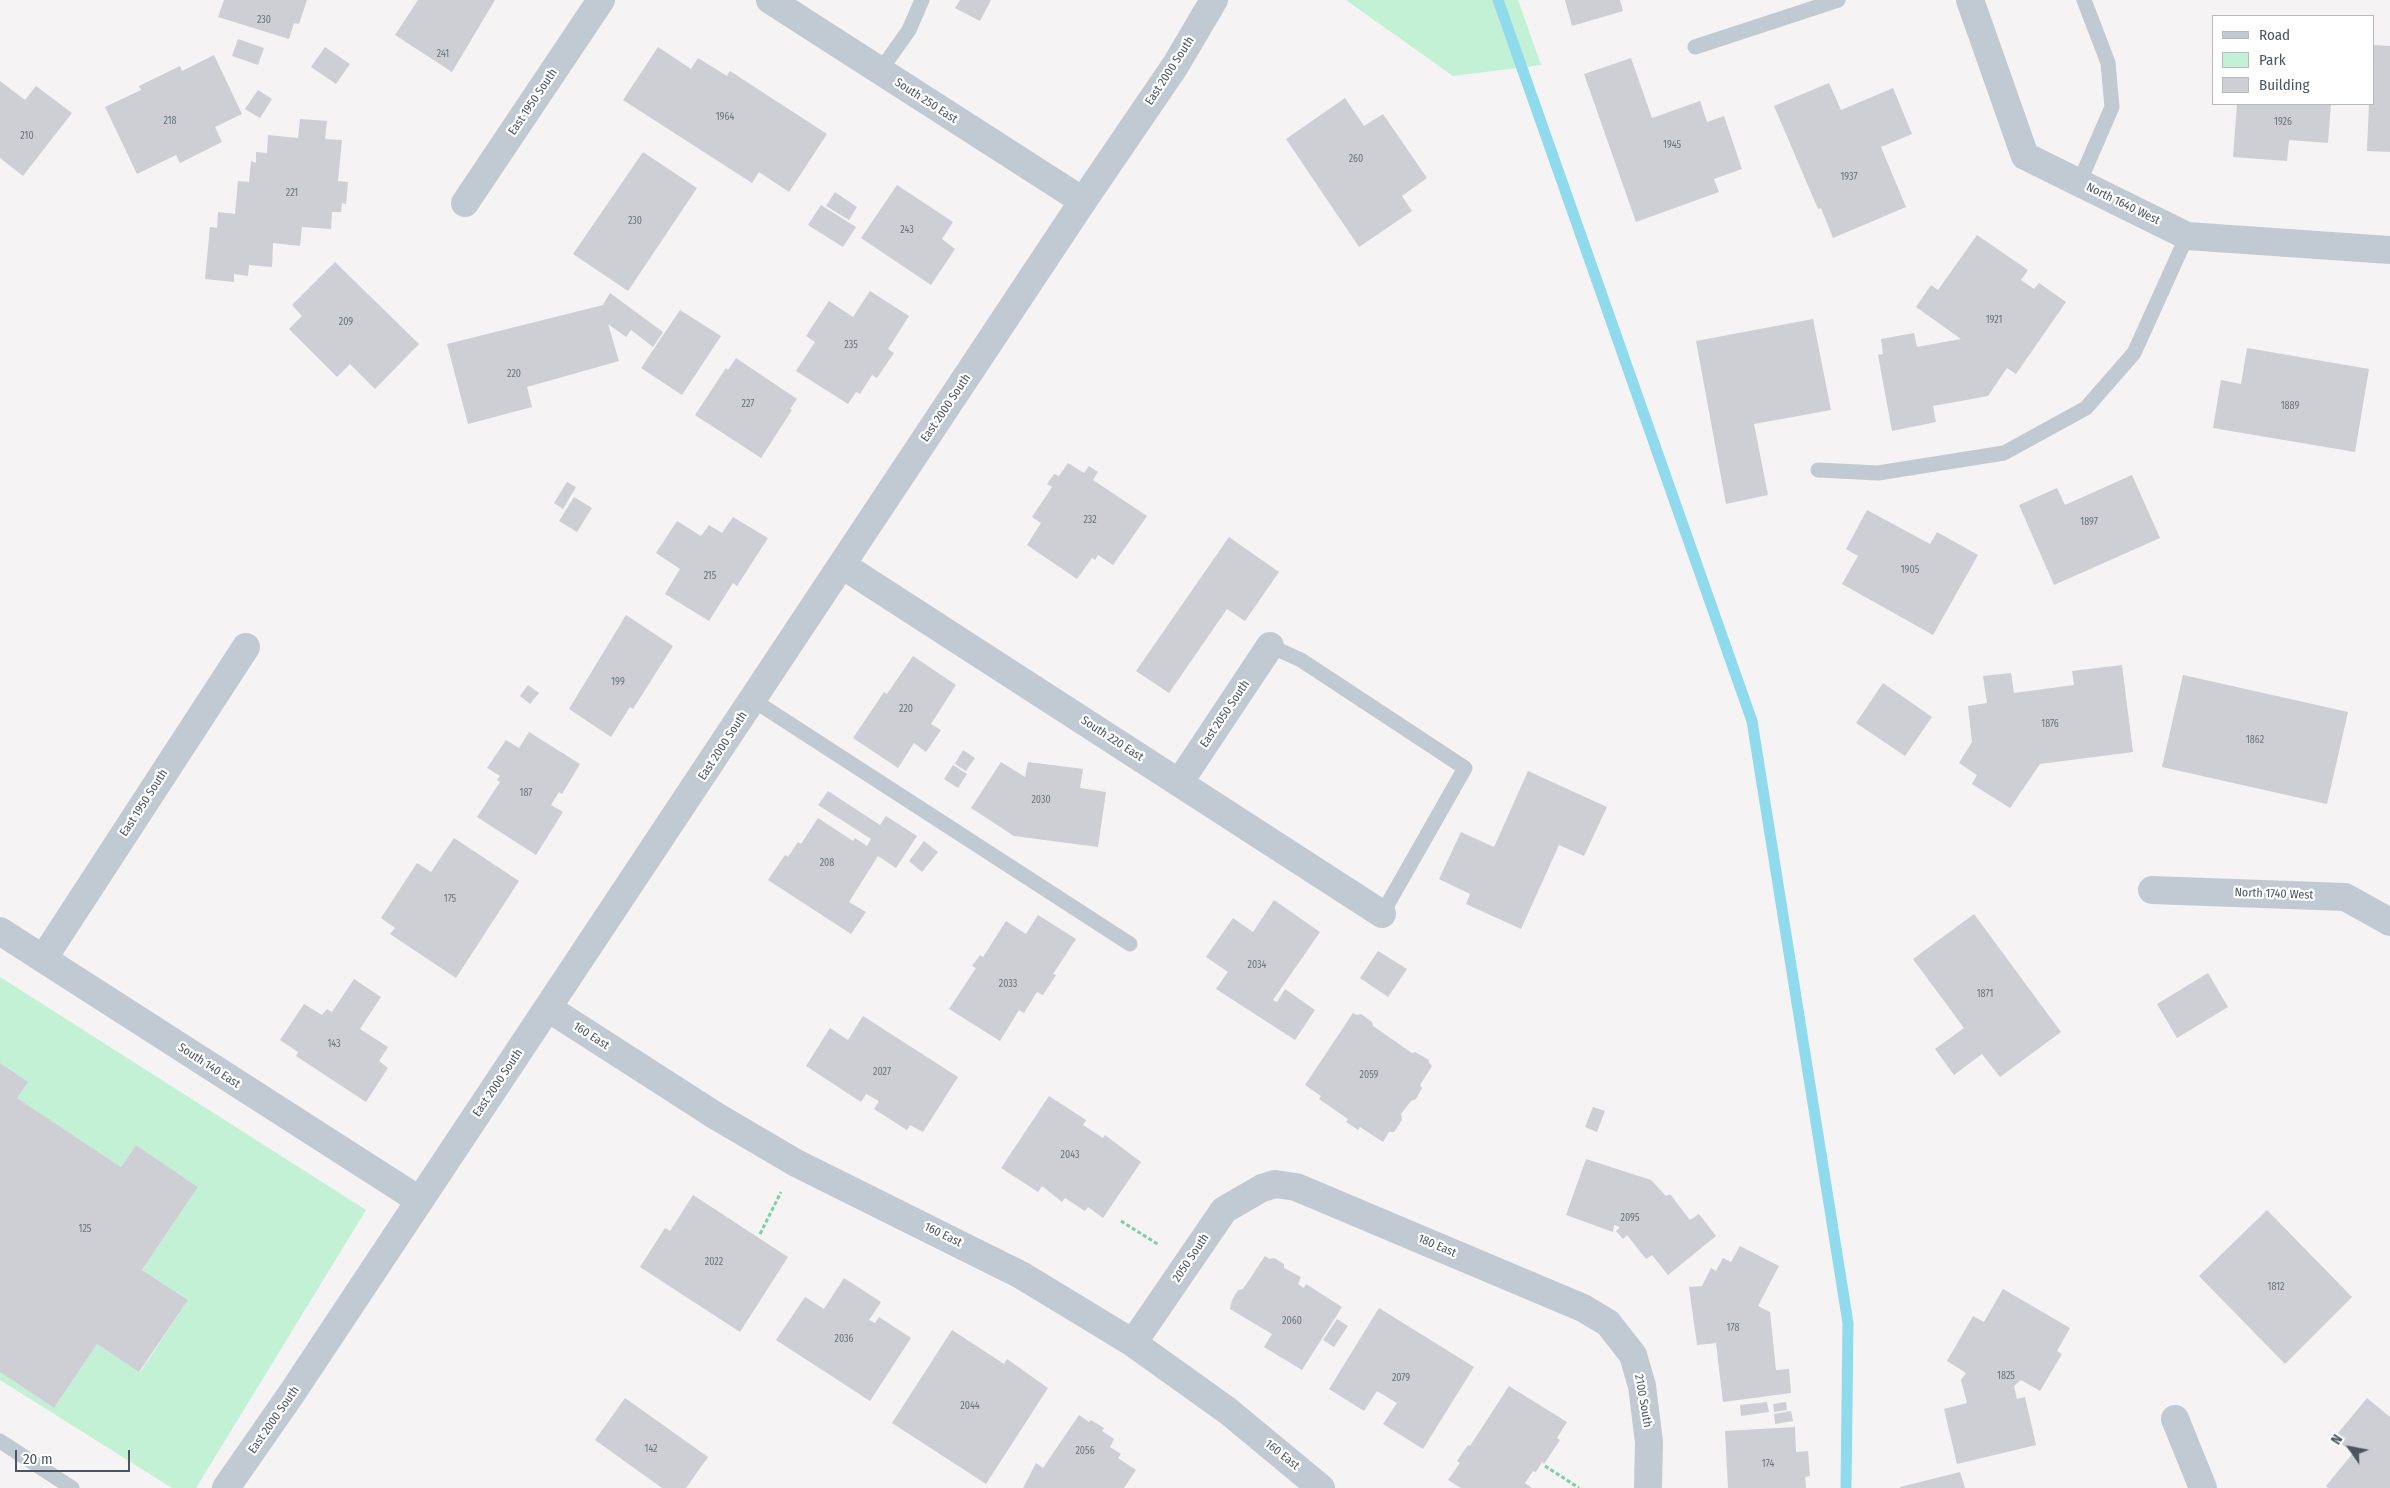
<!DOCTYPE html>
<html>
<head>
<meta charset="utf-8">
<style>
	body { margin:0 }
	#map { position:relative; width:2390px; height:1488px; overflow:hidden; background:#f5f3f3; font-family:"Fira Sans Condensed",sans-serif }
	canvas { display:block }
	.legend { position:absolute; left:2212px; top:15px; width:162px; height:90px; box-sizing:border-box; background:#fff; border:1px solid #b7bbc0; margin:0; padding:6px 9px; list-style:none; font-size:15px; color:#4a5661 }
	.legend li { display:flex; align-items:center; gap:10px; height:25px }
	.legend b { width:25px; border:1px solid #b7bbc0 }
	.north { position:absolute; left:2325px; top:1423px; width:50px; height:50px; -webkit-text-stroke:4px #fff; paint-order:stroke; rotate:303deg; font-size:14px; font-weight:700; line-height:20px; text-align:center; color:#4a5661 }
	.north::after { content:''; display:block; margin:auto; width:18px; height:22px; background:#4a5661; clip-path:polygon(50% 0,100% 100%,50% 72%,0 100%) }
	.scale { position:absolute; left:15px; top:1450px; width:115px; height:22px; box-sizing:border-box; border:2px solid #4a5661; border-top:0; padding-left:6px; font-size:15px; line-height:18px; white-space:nowrap; color:#4a5661; -webkit-text-stroke:4px #fff; paint-order:stroke }
</style>
</head>
<body>
<div id="map">
<canvas width="2390" height="1488"></canvas>
<ul class="legend">
<li><b style="height:6px;background:#c1cad2"></b>Road</li>
<li><b style="height:14px;background:#c3f1d5"></b>Park</li>
<li><b style="height:14px;background:#cdcfd5"></b>Building</li>
</ul>
<div class="north">N</div>
<div class="scale">20 m</div>
</div>
<script>
const c = document.querySelector('canvas').getContext('2d');
c.lineJoin = 'round';
function paint(path, color) {
  c.fillStyle = color;
  c.fill(path, 'evenodd');
}
function poly(rows) {
  const path = new Path2D();
  for (const r of rows) {
    path.moveTo(r[0], r[1]);
    for (let i = 2; i < r.length; i += 2) path.lineTo(r[i], r[i + 1]);
  }
  return path;
}
function trace(path, color, width, dash) {
  c.strokeStyle = color;
  c.lineWidth = width;
  c.lineCap = dash ? 'butt' : 'round';
  c.setLineDash(dash || []);
  c.stroke(path);
}
function drawText(font, color, halo, rows, align = 'center') {
  c.font = font + ' "Fira Sans Condensed",sans-serif';
  c.lineWidth = 4.5;
  c.setLineDash([]);
  c.textBaseline = 'middle';
  c.strokeStyle = halo;
  c.fillStyle = color;
  for (const [text, x, y, turn = 0] of rows) {
    c.save();
    c.translate(x, y);
    c.rotate((+turn || 0) * Math.PI / 180);
    c.textAlign = isNaN(turn) ? turn : align;
    if (halo) c.strokeText(text, 0, 0);
    c.fillText(text, 0, 0);
    c.restore();
  }
}
paint(poly([
	[1346,0,1518,0,1541,65,1453,76],
	[0,977,366,1210,196,1488,172,1488,0,1380,0,1372,54,1408,97,1344,140,1372,188,1300,142,1270,198,1187,136,1145,121,1167,17,1098,0,1063]
]), '#c3f1d5');
trace(poly([
	[1498,0,1752,721,1848,1323,1846,1488]
]), '#90daee', 11);
paint(poly([
	[224,0,307,0,299,24,294,23,289,39,218,17],
	[418,0,495,0,452,72,395,35],
	[960,0,991,0,980,21,955,8],
	[1565,0,1620,0,1623,11,1572,26],
	[238,39,264,48,258,65,232,56],
	[2374,45,2390,46,2390,152,2367,151,2369,104,2374,104],
	[325,47,350,64,336,84,311,67],
	[658,47,691,69,698,58,727,76,730,71,827,134,789,192,759,172,752,183,623,100],
	[214,55,242,114,215,127,222,142,180,163,176,155,137,174,105,107,141,90,139,86,180,66,182,71],
	[1631,58,1652,118,1700,101,1707,122,1724,116,1742,169,1714,179,1719,192,1636,222,1584,74],
	[0,81,25,100,36,86,72,113,23,176,0,158],
	[1829,83,1841,110,1893,88,1912,134,1881,147,1906,207,1833,238,1821,208,1818,209,1774,106],
	[258,90,272,99,260,118,245,109],
	[1345,98,1364,126,1383,114,1427,178,1402,196,1412,211,1359,247,1286,139],
	[2237,104,2331,104,2328,143,2289,140,2287,161,2233,157],
	[300,119,327,121,325,139,342,140,338,181,348,182,346,204,342,203,341,212,332,212,331,229,302,227,300,246,273,243,272,267,249,265,248,276,234,274,234,282,205,279,210,227,217,228,218,212,235,214,238,181,249,182,251,161,256,163,256,152,267,153,268,135,298,138],
	[643,152,697,188,628,291,573,254],
	[897,185,953,222,942,239,955,249,931,285,861,238],
	[835,192,857,207,849,220,826,206],
	[821,205,856,227,843,247,808,225],
	[1977,235,2028,270,2021,280,2034,289,2039,283,2066,302,2016,374,2007,368,1988,396,1933,406,1936,422,1892,431,1878,355,1883,354,1881,339,1914,333,1917,347,1961,339,1916,307,1931,285,1938,290],
	[335,262,419,344,375,389,350,364,337,377,289,329,302,316,292,305],
	[870,291,909,316,888,349,894,353,877,378,872,375,860,394,856,392,848,404,796,371,815,342,806,336,829,301,853,317],
	[610,293,663,332,653,347,631,330,626,337,608,324,619,361,527,387,532,407,468,424,447,344,603,305],
	[680,310,721,336,682,395,641,368],
	[1813,319,1831,410,1754,424,1768,495,1726,504,1696,341],
	[2247,348,2369,369,2355,452,2213,428,2221,380,2241,384],
	[736,358,797,399,790,409,792,410,761,458,695,415,726,368,728,370],
	[1068,463,1084,473,1089,466,1098,472,1093,480,1147,516,1113,565,1098,555,1095,560,1092,558,1077,579,1027,545,1041,523,1032,517,1052,487,1047,484,1054,474,1059,476],
	[2132,475,2160,538,2054,585,2019,505,2057,488,2065,505],
	[567,482,576,487,563,509,554,503],
	[574,497,592,508,577,532,559,521],
	[1867,510,1930,544,1937,532,1978,555,1933,635,1842,584,1858,556,1846,549],
	[733,517,768,538,737,586,733,583,709,621,665,594,680,569,656,553,677,521,701,536,709,525,722,533],
	[1229,537,1279,572,1245,621,1227,609,1169,693,1136,671],
	[626,615,673,646,633,709,630,707,611,737,569,709],
	[913,656,956,685,931,724,941,730,926,752,914,743,898,768,853,738,884,692,887,694],
	[2122,665,2133,752,2040,764,2010,808,1972,784,1977,775,1959,763,1972,742,1968,706,1987,703,1983,676,2011,673,2014,693,2074,685,2072,671],
	[2183,675,2348,712,2327,804,2162,767],
	[1883,683,1932,717,1905,756,1856,723],
	[528,685,539,693,530,704,520,696],
	[529,732,580,764,562,794,559,792,551,805,563,812,536,855,477,817,500,782,497,780,500,776,487,768,506,740,519,748],
	[963,750,975,758,966,771,955,764],
	[1001,762,1025,777,1028,762,1083,769,1080,788,1106,792,1098,847,1014,836,971,808],
	[953,765,967,774,958,788,944,779],
	[1528,771,1607,807,1584,856,1559,845,1521,929,1466,904,1470,894,1439,879,1461,832,1494,847],
	[828,791,880,825,886,816,917,836,896,868,878,856,849,902,866,912,851,934,768,880,785,855,788,857,798,842,801,844,818,818,853,841,855,838,867,846,871,839,818,805],
	[454,838,519,881,456,978,390,934,395,928,381,918,417,863,431,872],
	[924,841,938,852,922,872,909,861],
	[1274,900,1320,932,1273,1000,1277,1002,1285,989,1315,1010,1295,1040,1216,989,1228,972,1206,957,1233,918,1253,932],
	[1974,914,2061,1032,2000,1077,1982,1054,1954,1075,1935,1049,1964,1028,1913,959],
	[1038,915,1076,939,1053,974,1056,975,1043,995,1037,992,1024,1013,1019,1010,1000,1041,949,1009,976,968,972,966,980,955,983,957,1006,921,1026,934],
	[1378,951,1407,969,1388,997,1360,978],
	[2208,973,2228,1007,2177,1038,2157,1004],
	[354,979,381,997,360,1029,388,1047,379,1061,388,1068,366,1102,296,1056,298,1052,280,1040,304,1004,322,1015,327,1009,332,1012],
	[1353,1013,1357,1015,1361,1014,1372,1022,1373,1026,1412,1053,1415,1052,1429,1060,1429,1063,1432,1066,1420,1085,1422,1088,1416,1099,1411,1101,1401,1114,1402,1120,1394,1132,1389,1132,1383,1142,1360,1127,1358,1130,1346,1122,1348,1119,1319,1099,1321,1096,1305,1085],
	[863,1016,958,1077,923,1132,910,1125,907,1130,874,1109,879,1101,866,1094,861,1102,806,1066,830,1028,848,1040],
	[0,1063,28,1082,17,1098,121,1167,136,1145,198,1187,142,1270,188,1300,139,1372,97,1344,54,1408,0,1372],
	[1049,1096,1086,1120,1083,1125,1103,1138,1105,1135,1141,1162,1103,1218,1088,1207,1085,1211,1065,1198,1062,1202,1042,1186,1038,1192,1001,1168],
	[1593,1107,1605,1111,1597,1132,1585,1127],
	[1586,1159,1651,1180,1666,1196,1670,1194,1690,1220,1699,1214,1716,1236,1668,1275,1652,1255,1646,1259,1627,1235,1623,1239,1616,1231,1620,1227,1614,1225,1613,1232,1566,1215],
	[693,1195,788,1257,740,1332,640,1267,665,1228,670,1231],
	[2267,1210,2352,1297,2285,1364,2199,1276],
	[1740,1246,1779,1266,1758,1306,1770,1312,1776,1370,1789,1369,1791,1393,1723,1402,1716,1343,1697,1345,1689,1287,1702,1286,1711,1268,1716,1271,1723,1258,1731,1262],
	[1265,1256,1270,1259,1274,1258,1284,1264,1284,1268,1301,1277,1298,1284,1304,1288,1306,1284,1342,1307,1302,1370,1264,1347,1272,1334,1230,1309,1232,1300,1238,1290,1243,1289],
	[844,1278,881,1302,869,1320,875,1323,879,1317,911,1338,870,1401,776,1340,805,1297,824,1309],
	[2003,1289,2070,1328,2057,1351,2062,1354,2040,1391,2021,1380,2014,1386,2017,1399,2025,1397,2036,1445,1957,1464,1944,1409,1967,1403,1961,1380,1966,1373,1947,1361,1973,1316,1984,1322],
	[1379,1308,1474,1367,1423,1449,1383,1424,1397,1403,1377,1391,1364,1411,1329,1389],
	[1337,1319,1348,1326,1334,1347,1323,1340],
	[952,1330,1004,1364,1007,1359,1048,1388,986,1484,892,1423],
	[1509,1386,1567,1422,1557,1438,1560,1440,1544,1464,1542,1462,1536,1472,1533,1471,1525,1483,1532,1488,1461,1488,1448,1480,1460,1463,1457,1461,1468,1445,1470,1446],
	[625,1398,708,1457,686,1488,662,1488,595,1440],
	[2367,1398,2390,1417,2390,1488,2328,1488,2326,1486,2353,1453,2334,1438],
	[1767,1402,1769,1412,1741,1416,1740,1405],
	[1786,1402,1787,1410,1774,1412,1773,1404],
	[1791,1411,1793,1421,1775,1424,1774,1414],
	[1079,1415,1089,1422,1091,1420,1104,1428,1102,1431,1114,1439,1110,1447,1121,1454,1118,1458,1136,1470,1124,1488,1023,1488,1036,1463,1043,1468],
	[1795,1427,1796,1452,1808,1451,1810,1476,1805,1477,1806,1488,1728,1488,1725,1431],
	[1960,1472,1965,1488,1900,1488,1900,1487]
]), '#cdcfd5');
trace(poly([
	[1121,1221,1159,1245],
	[760,1234,781,1192],
	[1545,1466,1579,1488]
]), '#7ad0a6', 3, [4, 2.5]);
trace(poly([
	[1695,47,1838,0],
	[880,71,909,30,922,0],
	[2079,183,2112,107,2108,63,2084,0],
	[1818,470,1878,473,2004,453,2086,408,2134,353,2187,236],
	[1270,646,1301,660,1465,768,1382,914],
	[753,700,1130,944],
	[0,1441,72,1488]
]), '#c1cad2', 15);
trace(poly([
	[770,0,1083,201],
	[1970,0,2025,156,2187,236,2390,250],
	[465,203,601,0],
	[842,565,1382,914],
	[1179,783,1270,646],
	[2152,890,2345,897,2390,922],
	[0,931,419,1200],
	[43,959,246,647],
	[548,1008,716,1116,796,1163,1021,1275,1133,1343,1228,1411,1321,1488],
	[1133,1343,1224,1210,1262,1188,1275,1184,1296,1187,1583,1308,1608,1323,1633,1355,1642,1386,1649,1442,1648,1488],
	[2175,1419,2203,1488]
]), '#c1cad2', 28);
trace(poly([
	[226,1488,292,1393,1083,201,1175,66,1214,0]
]), '#c1cad2', 28);
drawText('10px', '#6b747e', null, [
	["230",264,20],
	["241",443,54],
	["1964",725,117],
	["218",170,121],
	["1926",2283,122],
	["210",27,136],
	["1945",1672,145],
	["260",1356,159],
	["1937",1849,177],
	["221",292,193],
	["230",635,221],
	["243",907,230],
	["1921",1994,320],
	["209",346,322],
	["235",851,345],
	["220",514,374],
	["227",748,404],
	["1889",2290,406],
	["232",1090,520],
	["1897",2089,522],
	["1905",1910,570],
	["215",710,576],
	["199",618,682],
	["220",906,709],
	["1876",2050,724],
	["1862",2255,740],
	["187",526,793],
	["2030",1041,800],
	["208",827,863],
	["175",450,899],
	["2034",1257,965],
	["2033",1008,984],
	["1871",1985,994],
	["143",334,1044],
	["2027",882,1072],
	["2059",1369,1075],
	["2043",1070,1155],
	["2095",1630,1218],
	["125",85,1229],
	["2022",714,1262],
	["1812",2276,1287],
	["2060",1292,1321],
	["178",1733,1328],
	["2036",844,1339],
	["1825",2006,1376],
	["2079",1401,1378],
	["2044",970,1406],
	["142",651,1449],
	["2056",1085,1451],
	["174",1768,1464]
]);
drawText('12px', '#4a5661', '#fff', [
	["East 2000 South",1170,71,-57],
	["South 250 East",926,101,33],
	["East 1950 South",533,102,-56],
	["North 1640 West",2123,204,26],
	["East 2000 South",946,408,-56],
	["East 2050 South",1225,714,-56],
	["South 220 East",1112,739,33],
	["East 2000 South",723,746,-57],
	["East 1950 South",144,803,-57],
	["North 1740 West",2274,894,2],
	["160 East",591,1036,33],
	["South 140 East",209,1066,33],
	["East 2000 South",498,1083,-56],
	["160 East",943,1235,26],
	["180 East",1437,1246,23],
	["2050 South",1191,1258,-56],
	["2100 South",1643,1401,80],
	["East 2000 South",274,1420,-55],
	["160 East",1282,1455,39]
]);
</script>
</body>
</html>
